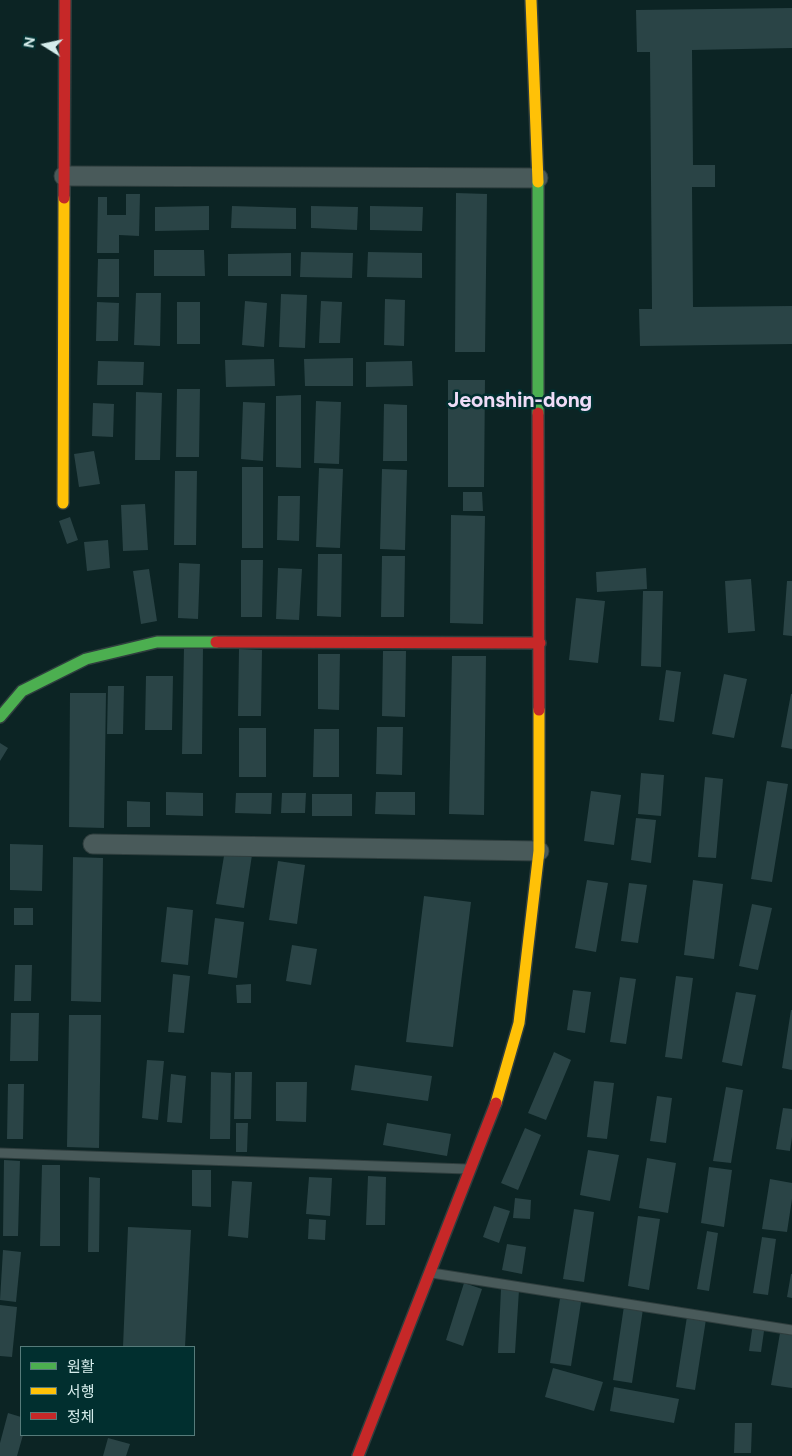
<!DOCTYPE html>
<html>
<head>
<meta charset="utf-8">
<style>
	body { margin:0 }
	#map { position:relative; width:792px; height:1456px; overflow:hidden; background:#0c2424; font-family:Figtree,"Noto Sans KR",sans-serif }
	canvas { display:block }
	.legend { position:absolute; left:20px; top:1346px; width:175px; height:90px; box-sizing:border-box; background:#012f2f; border:1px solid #567b7a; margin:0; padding:6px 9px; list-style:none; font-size:15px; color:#d5eceb }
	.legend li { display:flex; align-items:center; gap:10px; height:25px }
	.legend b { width:25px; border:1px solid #567b7a }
	.north { position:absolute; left:20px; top:20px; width:50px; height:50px; -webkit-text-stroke:4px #012f2f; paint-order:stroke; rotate:280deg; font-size:14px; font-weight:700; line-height:20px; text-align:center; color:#d5eceb }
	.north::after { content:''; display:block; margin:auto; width:18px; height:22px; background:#d5eceb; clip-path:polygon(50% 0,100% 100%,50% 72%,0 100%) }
</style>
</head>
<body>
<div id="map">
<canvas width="792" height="1456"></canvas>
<ul class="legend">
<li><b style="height:6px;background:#4caf50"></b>원활</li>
<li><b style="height:6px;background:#ffc107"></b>서행</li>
<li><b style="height:6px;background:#c62828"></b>정체</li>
</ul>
<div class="north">N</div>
</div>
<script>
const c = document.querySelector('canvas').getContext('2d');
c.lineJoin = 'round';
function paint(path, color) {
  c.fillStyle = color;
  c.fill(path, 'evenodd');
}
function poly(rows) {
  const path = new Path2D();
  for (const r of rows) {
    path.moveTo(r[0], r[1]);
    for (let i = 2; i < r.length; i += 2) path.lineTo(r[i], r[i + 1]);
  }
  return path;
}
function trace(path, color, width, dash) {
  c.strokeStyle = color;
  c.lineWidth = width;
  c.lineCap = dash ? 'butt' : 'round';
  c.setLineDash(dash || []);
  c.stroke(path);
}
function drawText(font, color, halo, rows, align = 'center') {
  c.font = font + ' Figtree,sans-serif';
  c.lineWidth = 5;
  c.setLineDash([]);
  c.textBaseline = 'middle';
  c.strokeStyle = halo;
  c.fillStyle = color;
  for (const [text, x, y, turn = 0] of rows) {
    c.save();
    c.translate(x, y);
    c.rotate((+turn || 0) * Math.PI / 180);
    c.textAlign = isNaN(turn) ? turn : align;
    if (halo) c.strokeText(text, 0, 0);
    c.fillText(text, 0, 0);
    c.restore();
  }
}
paint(poly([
	[792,8,792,48,692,50,693,165,715,165,715,187,692,187,693,307,792,306,792,344,640,346,639,309,652,309,650,52,637,52,636,10],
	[456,193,487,194,485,352,455,352],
	[126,194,140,194,139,236,119,235,119,253,97,253,98,197,107,197,107,215,126,215],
	[209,206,209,230,155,231,155,207],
	[232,206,296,208,296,229,231,228],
	[311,206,358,207,357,230,311,228],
	[370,206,423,207,422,231,370,230],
	[154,250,204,250,205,276,154,276],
	[301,252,353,253,352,278,300,277],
	[368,252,422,253,422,278,367,277],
	[291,253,291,276,228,276,228,254],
	[98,259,119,259,119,297,97,297],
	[136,293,161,293,160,346,134,345],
	[281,294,307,295,305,348,279,347],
	[385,299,405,300,404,346,384,345],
	[245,301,267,303,264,347,242,345],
	[321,301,342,302,340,343,319,343],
	[97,302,119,303,118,341,96,341],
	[177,302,200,302,200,344,177,344],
	[353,358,353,386,305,386,304,359],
	[274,359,275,386,226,387,225,360],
	[98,361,144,362,143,385,97,385],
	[412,361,413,386,366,387,366,362],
	[448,380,485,380,484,487,448,487],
	[177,389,200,389,199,457,176,457],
	[136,392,162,393,160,460,135,460],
	[301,395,301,468,276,467,276,396],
	[316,401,341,402,339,464,314,463],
	[243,402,265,403,263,461,241,459],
	[93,403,114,404,113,437,92,436],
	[384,404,407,405,407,461,383,461],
	[94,451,100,484,79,487,74,454],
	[242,467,263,467,263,548,242,548],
	[319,468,343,469,340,548,316,547],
	[382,469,407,470,405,550,380,549],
	[175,471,197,471,196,545,174,545],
	[463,492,482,492,483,511,463,511],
	[278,496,300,496,299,541,277,540],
	[145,504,148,550,123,551,121,505],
	[451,515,485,516,483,624,450,623],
	[70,517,78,540,67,544,59,521],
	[108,540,110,568,87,571,84,542],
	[318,554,342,554,341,617,317,616],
	[382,556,405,556,404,617,381,617],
	[241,560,263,560,262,617,241,617],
	[179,563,200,564,198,619,178,618],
	[278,568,302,569,299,620,276,619],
	[646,568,647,589,597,592,596,572],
	[149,569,157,621,141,624,133,571],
	[751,579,755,631,728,633,725,581],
	[787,581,792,581,792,636,783,635],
	[643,591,663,591,661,667,641,666],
	[576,598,605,601,598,663,569,660],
	[184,647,203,647,202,754,182,754],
	[239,649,262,650,261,716,238,716],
	[383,651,406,651,405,717,382,716],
	[318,654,340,654,339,710,318,709],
	[452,656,486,656,484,815,449,814],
	[666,670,681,672,674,722,659,720],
	[724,674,747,679,734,738,712,734],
	[146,676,173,676,172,730,145,730],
	[108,686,124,686,123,734,107,734],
	[70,693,106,693,104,828,69,827],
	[791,694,792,694,792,749,781,747],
	[377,727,403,727,402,775,376,774],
	[239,728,266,728,266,777,239,777],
	[314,729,339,729,339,777,313,777],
	[0,743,8,748,0,761],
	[641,773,664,775,661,816,638,814],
	[705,777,723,779,716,858,698,857],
	[767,781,788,784,772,882,751,879],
	[591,791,621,795,614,845,584,841],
	[166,792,203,793,203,816,166,815],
	[376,792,415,792,415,815,375,814],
	[236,793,272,793,271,814,235,813],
	[282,793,306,793,305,813,281,813],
	[312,794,352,794,352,816,312,816],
	[127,801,150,802,150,827,127,827],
	[636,818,656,820,651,863,631,860],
	[10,844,43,845,42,891,10,890],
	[225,850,252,855,244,908,216,904],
	[73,857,103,858,101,1002,71,1001],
	[278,861,305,865,297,924,269,920],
	[587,880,608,883,596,952,575,948],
	[693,880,723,884,714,959,684,955],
	[629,883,647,885,638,943,621,941],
	[424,896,471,902,453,1047,406,1042],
	[752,904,772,908,758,970,739,966],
	[167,907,193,910,188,965,161,962],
	[14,908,33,908,33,925,14,925],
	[215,918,244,922,237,978,208,974],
	[292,945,317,949,311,985,286,981],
	[15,965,32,965,31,1001,14,1001],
	[173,974,190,976,184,1033,168,1032],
	[676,976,693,978,682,1059,665,1057],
	[620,977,636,979,626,1044,610,1042],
	[251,984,251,1003,237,1003,236,985],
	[573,990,591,992,585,1033,567,1030],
	[736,992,756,995,742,1066,722,1062],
	[791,1010,792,1010,792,1070,782,1068],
	[11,1013,39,1013,38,1061,10,1061],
	[69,1015,101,1015,99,1148,67,1147],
	[554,1052,571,1060,546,1120,528,1113],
	[147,1060,164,1061,158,1120,142,1118],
	[355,1065,432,1076,428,1101,351,1090],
	[211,1072,231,1073,230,1139,210,1139],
	[235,1072,252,1072,251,1119,234,1119],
	[171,1074,186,1076,182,1123,167,1122],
	[594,1081,614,1083,607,1139,587,1137],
	[276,1082,307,1082,306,1122,276,1121],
	[8,1084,24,1084,23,1139,7,1139],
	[726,1087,743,1090,731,1163,713,1161],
	[657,1096,672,1098,666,1143,650,1141],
	[783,1108,792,1109,792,1137,790,1151,776,1149],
	[236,1123,248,1123,247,1152,236,1152],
	[387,1123,451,1134,447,1156,383,1145],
	[525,1128,541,1135,518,1190,501,1183],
	[588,1150,619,1155,610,1201,580,1195],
	[647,1158,676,1163,668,1213,639,1208],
	[4,1160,20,1161,18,1236,3,1236],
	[42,1165,60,1165,60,1246,40,1246],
	[709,1167,732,1170,724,1227,701,1223],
	[192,1170,211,1170,211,1207,192,1206],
	[368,1176,386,1177,385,1225,366,1225],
	[89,1177,100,1178,99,1252,88,1252],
	[309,1177,332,1178,330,1216,306,1214],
	[770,1179,792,1183,792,1199,787,1232,762,1229],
	[232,1181,252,1182,248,1238,228,1236],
	[515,1198,531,1200,530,1219,513,1218],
	[494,1206,510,1211,499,1243,483,1237],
	[574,1209,594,1212,584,1282,563,1279],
	[638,1216,660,1219,649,1290,628,1286],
	[309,1219,326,1220,325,1240,308,1239],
	[128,1227,191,1230,185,1347,123,1347],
	[707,1231,718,1233,709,1291,697,1289],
	[762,1237,776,1239,768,1295,753,1293],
	[507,1244,526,1247,522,1274,502,1270],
	[3,1250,21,1252,16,1302,0,1300],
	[791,1274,792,1274,792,1298,787,1297],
	[464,1283,482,1289,463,1346,446,1340],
	[501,1289,519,1290,515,1353,498,1353],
	[561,1292,582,1296,571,1366,550,1363],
	[0,1305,17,1307,12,1357,0,1356],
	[624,1306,643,1309,632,1383,613,1380],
	[688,1310,707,1313,695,1390,676,1387],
	[753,1323,765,1324,761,1352,749,1351],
	[780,1333,792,1335,792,1388,771,1385],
	[553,1368,603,1382,594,1411,545,1397],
	[614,1387,679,1399,674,1423,610,1411],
	[8,1413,21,1417,21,1435,23,1435,17,1456,0,1456,0,1443],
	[735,1423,752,1423,751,1453,734,1453],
	[108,1438,130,1444,126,1456,103,1456]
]), '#2a4446');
const lane = poly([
	[0,1153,467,1169],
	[432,1273,792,1330]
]);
const street = poly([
	[64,176,538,178],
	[93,844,539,851]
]);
const fast = poly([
	[538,182,538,413],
	[0,717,22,691,86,659,157,642,216,642]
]);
const slow = poly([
	[531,0,538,182],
	[63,503,64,198],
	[496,1103,519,1023,539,851,539,710]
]);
const jam = poly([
	[64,198,65,0],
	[538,413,539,710],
	[216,642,540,643],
	[358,1456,496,1103]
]);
trace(lane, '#2f3e3e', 11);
trace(street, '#2f3e3e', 21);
trace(fast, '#2f3e3e', 14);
trace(slow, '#2f3e3e', 14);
trace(jam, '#2f3e3e', 14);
trace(lane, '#495a5a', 9);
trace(street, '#495a5a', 19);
trace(fast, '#4caf50', 11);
trace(slow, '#ffc107', 11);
trace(jam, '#c62828', 11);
drawText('bold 21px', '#eedcf7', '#012f2f', [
	["Jeonshin-dong",520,401]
]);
</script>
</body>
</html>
